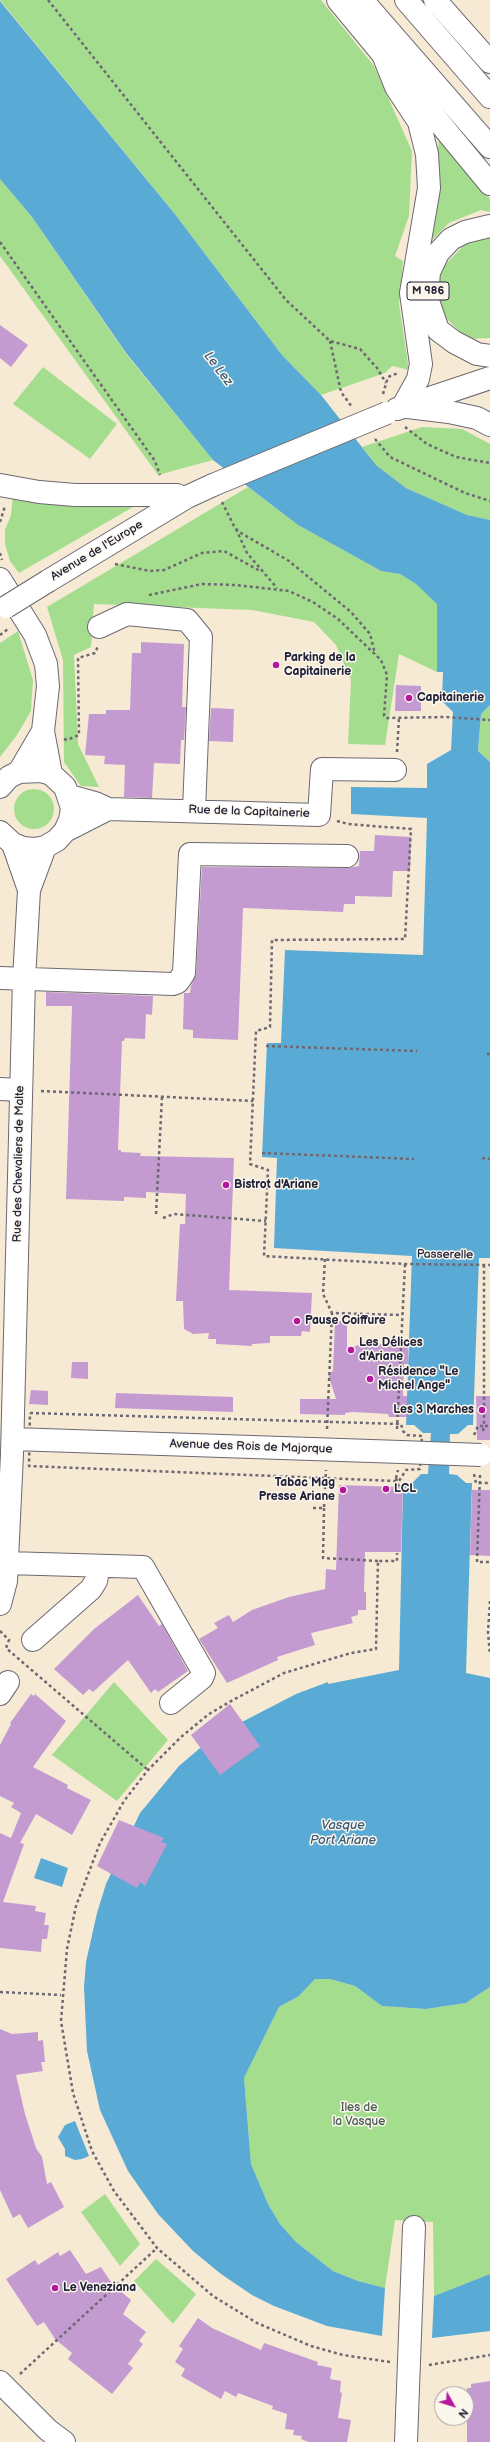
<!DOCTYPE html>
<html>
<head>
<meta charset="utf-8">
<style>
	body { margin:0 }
	#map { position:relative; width:490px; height:2442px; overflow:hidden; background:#f7ead5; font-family:"Balsamiq Sans",sans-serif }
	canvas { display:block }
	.north { position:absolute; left:434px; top:2386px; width:40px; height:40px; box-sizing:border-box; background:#fbf7ec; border:1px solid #a4a2a5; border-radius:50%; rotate:129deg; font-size:11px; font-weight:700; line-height:16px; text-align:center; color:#22223b }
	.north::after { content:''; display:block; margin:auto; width:14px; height:18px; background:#b5179e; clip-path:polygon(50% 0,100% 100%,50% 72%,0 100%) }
</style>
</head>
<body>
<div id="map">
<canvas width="490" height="2442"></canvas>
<div class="north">N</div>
</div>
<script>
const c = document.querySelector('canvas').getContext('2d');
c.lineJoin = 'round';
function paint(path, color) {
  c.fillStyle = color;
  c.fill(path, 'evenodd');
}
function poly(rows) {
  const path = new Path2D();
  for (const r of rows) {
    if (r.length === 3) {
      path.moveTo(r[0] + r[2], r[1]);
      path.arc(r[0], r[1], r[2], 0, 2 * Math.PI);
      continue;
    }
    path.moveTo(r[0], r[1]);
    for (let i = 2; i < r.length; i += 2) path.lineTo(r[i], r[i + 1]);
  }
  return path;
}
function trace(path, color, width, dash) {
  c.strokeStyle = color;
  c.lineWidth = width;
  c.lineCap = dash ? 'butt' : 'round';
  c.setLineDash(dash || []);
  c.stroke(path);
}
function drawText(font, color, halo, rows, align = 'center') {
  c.font = font + ' "Balsamiq Sans",sans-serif';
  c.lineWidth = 3;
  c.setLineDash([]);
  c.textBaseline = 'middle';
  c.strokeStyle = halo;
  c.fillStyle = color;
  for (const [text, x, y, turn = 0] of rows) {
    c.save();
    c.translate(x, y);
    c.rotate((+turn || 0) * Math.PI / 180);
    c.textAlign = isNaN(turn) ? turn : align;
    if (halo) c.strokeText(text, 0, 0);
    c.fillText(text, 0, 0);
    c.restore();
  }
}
paint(poly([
	[0,0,321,0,374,66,412,151,409,216,395,256,403,261,399,304,409,370,392,366,385,373,321,395,282,355,174,213],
	[439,138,490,199,490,212,481,210,449,223,430,242],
	[0,179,32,217,126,354,213,460,158,475,0,256],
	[487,235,490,236,490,338,467,339,441,313,435,288,445,265,463,246],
	[43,367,117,424,90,459,13,404],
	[422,427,462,429,490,444,490,520,467,515,406,488,376,465,362,447],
	[248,487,298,525,381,571,400,574,416,584,437,603,437,672,399,654,385,745,348,744,351,680,336,645,314,622,252,610,94,604,91,647,74,655,78,744,99,787,81,786,64,762,63,660,47,607],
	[13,495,128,504,133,507,19,573,10,561,5,544,5,530,11,515],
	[18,631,33,680,31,711,17,735,0,757,0,643],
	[490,705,490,762,478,751,481,714],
	[34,809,20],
	[114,1682,168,1740,117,1801,52,1755],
	[315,1979,330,1979,355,1986,382,2006,426,2009,466,2003,490,1987,490,2274,434,2296,433,2222,395,2220,385,2288,358,2281,333,2271,296,2242,280,2224,268,2204,251,2164,244,2078,279,2007,299,1996],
	[105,2194,140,2244,120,2266,81,2212],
	[156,2259,196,2294,173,2324,134,2281]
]), '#a5dd8e');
paint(poly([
	[0,1,174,213,282,355,321,395,376,465,406,488,467,515,490,520,490,705,481,714,478,751,490,762,490,1258,479,1258,473,1425,468,1425,458,1434,450,1434,449,1474,457,1475,466,1483,472,1483,466,1673,490,1678,490,1987,466,2003,426,2009,382,2006,355,1986,330,1979,315,1979,299,1996,279,2007,244,2078,251,2164,268,2204,280,2224,296,2242,333,2271,358,2281,385,2288,382,2336,327,2326,274,2306,252,2295,221,2274,193,2251,158,2214,128,2171,100,2110,87,2051,84,1987,86,1962,97,1913,106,1884,140,1813,179,1766,213,1737,296,1694,328,1682,328,1684,399,1670,403,1487,404,1483,412,1483,421,1474,428,1474,431,1433,423,1433,414,1425,406,1425,412,1256,274,1248,277,1158,262,1157,267,1043,281,1043,285,950,423,955,427,818,351,814,351,787,427,788,427,764,451,750,453,712,442,701,443,672,437,672,437,604,416,584,400,574,381,571,298,525,213,460,126,353,32,217,0,179],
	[41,1858,68,1868,62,1887,34,1878],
	[75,2121,89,2156,82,2159,75,2160,65,2156,65,2149,58,2137,65,2125],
	[490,2274,490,2331,432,2338,434,2296]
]), '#59aad4');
paint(poly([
	[0,325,28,345,11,367,0,358],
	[141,642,184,644,182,707,186,707,184,740,181,740,180,764,154,763,152,798,124,797,125,765,104,764,105,756,85,755,89,714,106,714,106,710,130,710,132,653,141,653],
	[396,685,421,686,421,711,395,711],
	[211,708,234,709,233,742,209,741],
	[375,835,411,837,410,871,393,871,392,897,355,896,355,904,344,904,343,912,243,908,238,1040,193,1038,193,1030,183,1029,184,993,190,993,191,986,196,974,202,867,347,868,359,866,360,851,374,851],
	[46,992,153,996,152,1015,146,1014,145,1039,125,1038,124,1041,122,1041,118,1150,121,1150,121,1152,141,1153,140,1156,234,1158,229,1290,312,1293,310,1332,302,1331,301,1336,270,1336,270,1343,252,1344,252,1346,216,1344,216,1339,208,1339,209,1333,193,1334,184,1329,183,1301,176,1301,180,1224,185,1224,186,1194,146,1192,146,1198,124,1197,124,1201,66,1199,72,1006,46,1006],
	[335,1321,347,1321,347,1350,373,1338,379,1344,408,1345,408,1364,404,1364,403,1396,407,1396,407,1417,389,1417,388,1414,353,1412,345,1413,345,1415,300,1414,300,1399,336,1399,328,1374,333,1371],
	[72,1362,88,1362,88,1379,71,1378],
	[31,1390,48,1391,48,1405,29,1404],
	[116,1393,233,1397,233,1412,115,1408],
	[476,1396,490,1396,490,1440,477,1440],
	[339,1485,403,1487,401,1552,365,1552,364,1592,366,1592,366,1610,358,1610,358,1615,351,1617,353,1623,311,1633,315,1645,277,1657,278,1660,227,1683,199,1639,218,1628,214,1623,229,1615,233,1622,252,1610,289,1597,325,1589,326,1569,336,1570],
	[472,1490,490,1490,490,1556,470,1555],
	[138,1595,159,1626,162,1624,188,1671,158,1692,155,1689,151,1693,128,1660,93,1692,89,1689,83,1695,54,1669,94,1629],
	[31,1694,34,1696,35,1694,66,1721,33,1767,68,1785,67,1788,91,1800,72,1835,36,1814,20,1843,24,1844,3,1902,36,1906,35,1911,46,1913,44,1925,49,1925,47,1939,42,1939,41,1952,0,1948,0,1833,11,1838,21,1813,11,1807,14,1803,0,1796,0,1745,11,1724,10,1723],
	[230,1704,260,1746,220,1775,191,1735],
	[119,1820,164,1838,161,1842,167,1844,145,1886,140,1882,137,1888,97,1866],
	[0,2029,12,2034,38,2032,38,2041,43,2040,45,2062,41,2062,43,2071,16,2075,25,2114,36,2148,42,2157,47,2184,51,2182,64,2207,28,2228,20,2214,13,2218,0,2190],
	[70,2250,86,2274,101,2267,113,2285,131,2300,123,2314,146,2332,139,2341,143,2344,128,2364,133,2368,112,2394,68,2359,72,2353,55,2339,44,2322,37,2326,6,2279,35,2260,38,2265,58,2252,60,2256],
	[198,2318,212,2328,261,2350,264,2343,318,2362,317,2365,332,2368,330,2379,341,2381,340,2392,342,2393,338,2418,351,2420,347,2442,309,2442,301,2439,302,2436,293,2435,294,2430,285,2429,287,2414,272,2409,273,2406,238,2393,236,2397,225,2391,221,2399,181,2376,185,2369,175,2362,183,2349,179,2346],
	[490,2381,490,2442,467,2442,467,2388,471,2388,471,2384]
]), '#c39bd1');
const minor = poly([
	[0,485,39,492,75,495,177,495],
	[0,579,35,635,46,664,48,686,43,731,19,772],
	[99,627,127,614,187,620,201,637,194,810],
	[43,731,51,774],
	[0,787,9,777,19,772,41,771,51,774,65,787,72,808,70,820,65,831,57,840,45,847,34,849,23,848,13,844,0,832],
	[70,796,95,803,108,809,319,815,322,769,395,770],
	[65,831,108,809],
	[13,844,29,890],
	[0,978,173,984,178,982,184,973,190,854,347,856],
	[0,1089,21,1090],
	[13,1439,401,1452],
	[7,1563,143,1567,204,1673,202,1678,171,1703],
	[0,1604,6,1581,12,1454,24,979,29,890,45,847],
	[33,1640,91,1589,96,1581,99,1566],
	[0,1694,8,1682],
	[0,2382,48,2430,64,2442],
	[406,2442,414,2227]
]);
const major = poly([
	[338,0,490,184],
	[362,0,490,147],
	[406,0,490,97],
	[435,0,490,62],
	[384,57,396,87,419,122,427,154,429,188,411,293,421,364,418,379,403,406],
	[490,226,465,232,451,239,438,253,429,272,427,298,438,330,454,342,477,354,490,356],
	[408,407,449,412,477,418,490,425],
	[397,409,490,378],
	[48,581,187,497,213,485]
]);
trace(minor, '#6d6871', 24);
trace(major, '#6d6871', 24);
trace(poly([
	[48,0,286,300,330,341,360,349,377,368,386,383],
	[0,242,155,461,160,475],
	[330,341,341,392,352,407],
	[383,394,388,377,398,373],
	[405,427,427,444,456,457,490,463],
	[375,439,390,457,465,493,490,501],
	[222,502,235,528,241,533,289,561,351,612,370,634,375,654],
	[0,522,5,506],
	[236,529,247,553,277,588],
	[0,553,2,560],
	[115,564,150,571,164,570,202,553,224,551,260,571],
	[149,595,202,584,236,585,289,591,313,602,338,619,381,660,387,675,384,716,386,718,446,717,490,720],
	[0,635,8,629],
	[64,739,67,740,79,735,78,658,95,653,98,646],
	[397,752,399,718],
	[337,821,348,824,411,829,405,939,272,940,270,1027,256,1031,250,1164,268,1170,264,1256,405,1264,490,1265],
	[266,1046,417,1051],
	[487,1054,490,1054],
	[41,1091,253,1101],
	[262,1153,414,1159],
	[482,1158,490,1159],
	[156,1214,162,1097],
	[163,1218,174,1214,266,1221],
	[325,1259,323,1294,332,1313],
	[30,1413,401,1424,403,1431,407,1435,422,1436,420,1469,406,1470,399,1481,396,1481,29,1466,30,1413],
	[327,1429,332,1313,402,1315],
	[397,1429,405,1264],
	[483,1431,484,1426,490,1426],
	[474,1435,478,1426,484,1426,484,1265],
	[474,1474,476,1483,490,1483],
	[480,1475,477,1562,490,1562],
	[396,1478,399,1487],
	[313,1508,324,1508,326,1470],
	[324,1508,323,1558,378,1561],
	[490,1601,488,1632,490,1655],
	[0,1631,9,1640,6,1648,148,1770],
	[0,1992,61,1995],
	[390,2362,343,2355,311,2346,257,2323,213,2296,157,2248,114,2191,92,2151,73,2093,61,2021,67,1949,76,1906,100,1843,124,1801,148,1770,181,1737,209,1714,233,1700,284,1673,351,1653,376,1649,378,1561,397,1561,397,1553],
	[429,2365,490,2355],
	[20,2374,157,2248]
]), '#6d6871', 2.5, [3, 3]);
trace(minor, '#fff', 22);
trace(major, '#fff', 22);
const minorBridge = poly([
	[401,1452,481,1455]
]);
const majorBridge = poly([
	[213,485,387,413],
	[6,607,48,581]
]);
trace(minorBridge, '#6d6871', 24, []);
trace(majorBridge, '#6d6871', 24, []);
trace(poly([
	[396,1478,398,1470]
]), '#6d6871', 2.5, [3, 3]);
trace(minorBridge, '#fff', 22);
trace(majorBridge, '#fff', 22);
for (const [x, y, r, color] of [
	[276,665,4,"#b5179e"],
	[409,698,4,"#b5179e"],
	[226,1185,4,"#b5179e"],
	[297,1321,4,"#b5179e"],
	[351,1350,4,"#b5179e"],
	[370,1379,4,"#b5179e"],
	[482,1410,4,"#b5179e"],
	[386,1489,4,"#b5179e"],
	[343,1490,4,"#b5179e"],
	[55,2288,4,"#b5179e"]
]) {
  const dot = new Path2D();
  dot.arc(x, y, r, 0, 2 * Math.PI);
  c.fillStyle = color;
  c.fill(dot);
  trace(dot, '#fbf7ec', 1.5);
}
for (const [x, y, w] of [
	[428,291,42]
]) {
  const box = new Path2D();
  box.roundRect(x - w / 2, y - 9, w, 18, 3);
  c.fillStyle = '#fbf7ec';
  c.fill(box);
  trace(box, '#22223b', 1);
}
drawText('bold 11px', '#22223b', null, [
	["M 986",428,291]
]);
drawText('12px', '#22223b', '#fbf7ec', [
	["Avenue de l'Europe",97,551,-31],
	["Rue de la Capitainerie",249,812,2],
	["Rue des Chevaliers de Malte",19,1164,-89],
	["Passerelle",445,1255,1],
	["Avenue des Rois de Majorque",251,1447,2]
]);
drawText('bold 12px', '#22223b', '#fbf7ec', [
	["Parking de la",284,658],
	["Capitainerie",284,672],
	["Capitainerie",417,698],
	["Bistrot d'Ariane",234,1185],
	["Pause Coiffure",305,1321],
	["Les Délices",359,1343],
	["d'Ariane",359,1357],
	["Résidence \"Le",378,1372],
	["Michel Ange\"",378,1386],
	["Les 3 Marches",474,1410,"right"],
	["Tabac Mag",335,1483,"right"],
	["Presse Ariane",335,1497,"right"],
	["LCL",394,1489],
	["Le Veneziana",63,2288]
], 'left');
drawText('12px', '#495a54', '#fbf7ec', [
	["Iles de",359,2108],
	["la Vasque",359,2122]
]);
drawText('italic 13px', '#385878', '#fbf7ec', [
	["Le Lez",218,369,53],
	["Vasque",343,1826],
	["Port Ariane",343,1841]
]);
</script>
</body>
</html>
